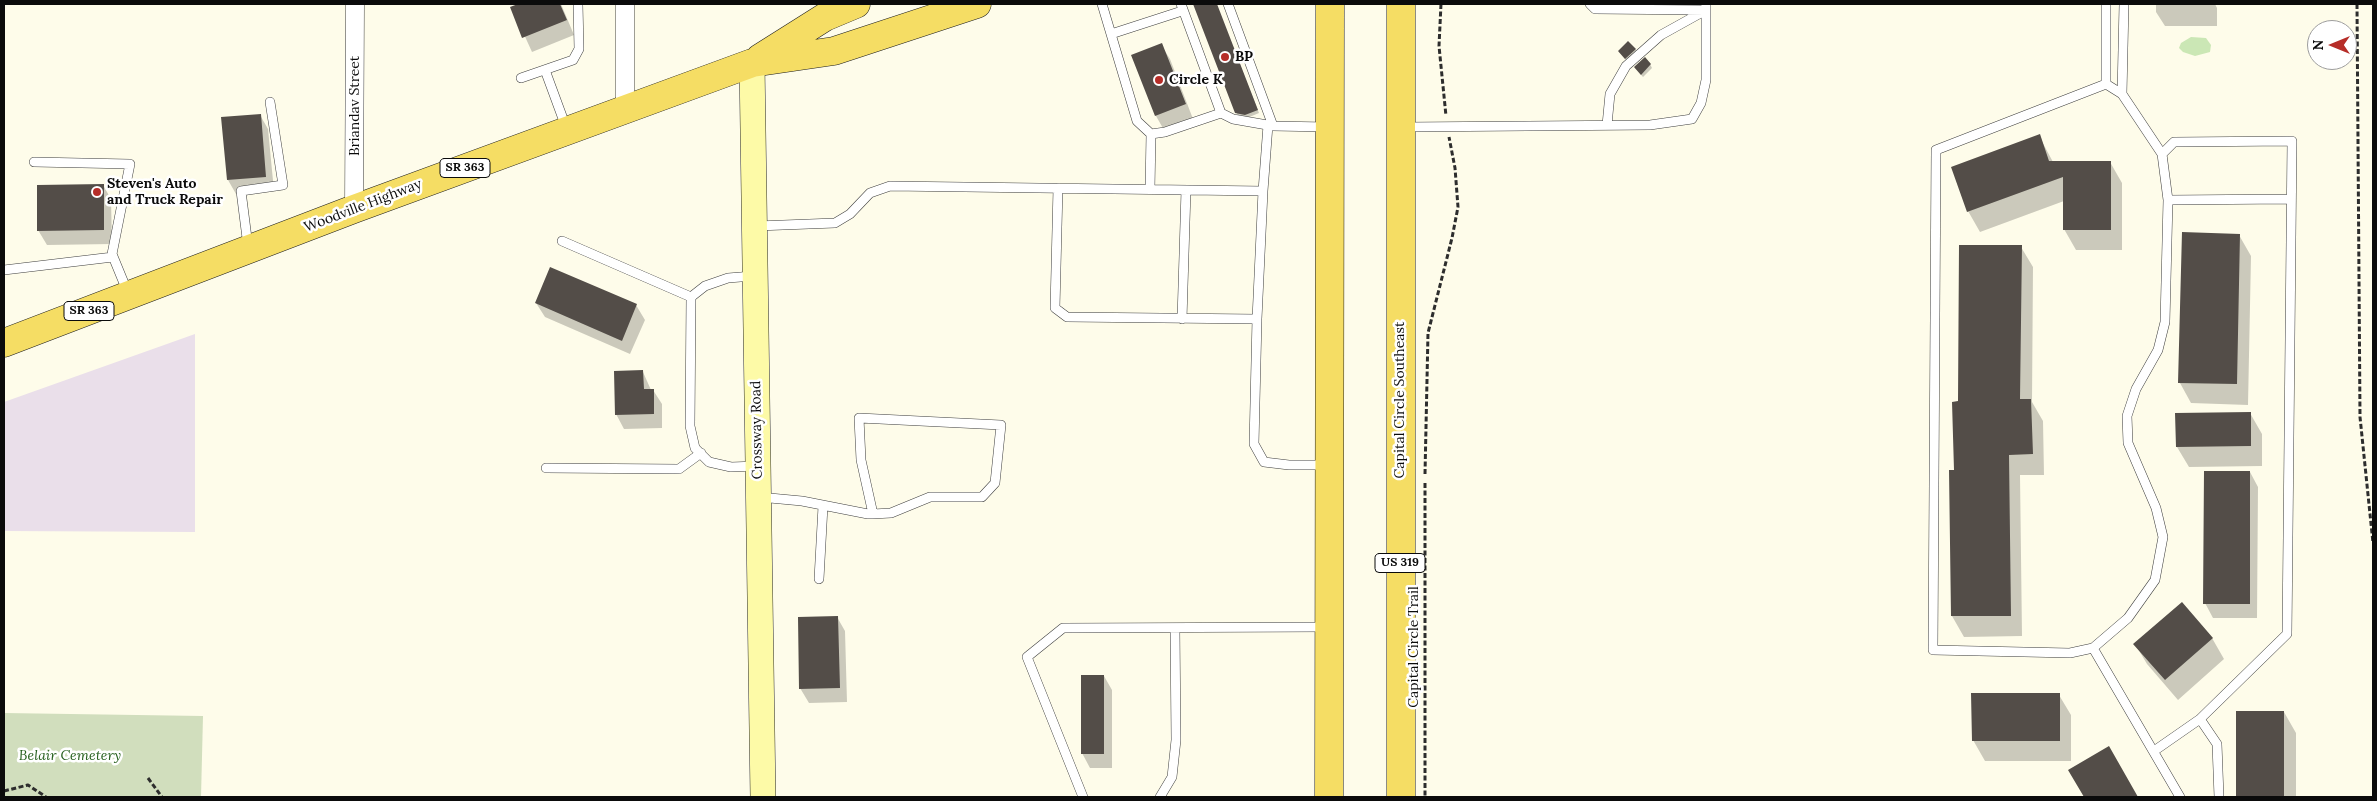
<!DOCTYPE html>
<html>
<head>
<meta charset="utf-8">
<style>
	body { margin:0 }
	#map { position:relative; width:2377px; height:801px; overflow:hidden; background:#fefcea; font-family:Lora,serif }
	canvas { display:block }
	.frame { position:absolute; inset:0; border:5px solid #0b0b0b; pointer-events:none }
	.north { position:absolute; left:2307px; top:20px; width:50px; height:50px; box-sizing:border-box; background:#fff; border:1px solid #9d9d9d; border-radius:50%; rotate:270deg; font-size:14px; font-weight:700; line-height:20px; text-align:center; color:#0b0b0b }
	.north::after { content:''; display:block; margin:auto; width:18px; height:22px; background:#b62d28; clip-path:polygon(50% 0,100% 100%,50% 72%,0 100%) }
</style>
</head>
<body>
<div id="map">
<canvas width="2377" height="801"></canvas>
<div class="frame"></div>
<div class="north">N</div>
</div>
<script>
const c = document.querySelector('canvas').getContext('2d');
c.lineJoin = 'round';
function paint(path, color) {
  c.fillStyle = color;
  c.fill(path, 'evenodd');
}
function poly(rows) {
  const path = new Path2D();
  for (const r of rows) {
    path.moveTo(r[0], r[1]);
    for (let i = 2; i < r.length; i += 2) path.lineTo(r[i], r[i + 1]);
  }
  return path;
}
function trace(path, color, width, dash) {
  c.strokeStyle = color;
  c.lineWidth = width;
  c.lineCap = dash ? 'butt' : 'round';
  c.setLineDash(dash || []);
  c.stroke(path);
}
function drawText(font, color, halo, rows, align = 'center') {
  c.font = font + ' Lora,serif';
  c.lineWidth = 5;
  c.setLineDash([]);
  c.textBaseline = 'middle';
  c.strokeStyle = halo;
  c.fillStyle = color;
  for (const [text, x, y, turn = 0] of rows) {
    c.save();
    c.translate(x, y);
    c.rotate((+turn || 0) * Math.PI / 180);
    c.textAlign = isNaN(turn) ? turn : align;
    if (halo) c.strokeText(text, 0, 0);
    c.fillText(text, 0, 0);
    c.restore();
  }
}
paint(poly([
	[195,334,195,532,4,531,4,402]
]), '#eadfea');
paint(poly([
	[2191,37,2206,38,2211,45,2210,52,2195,56,2183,52,2179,48,2181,43]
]), '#cbe7b5');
paint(poly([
	[4,713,203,716,201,797,4,797]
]), '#d1debd');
paint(poly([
	[521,4,561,4,574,35,532,52,512,8],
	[1194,4,1216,4,1259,113,1247,118,1238,116],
	[2156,4,2215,4,2217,8,2217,26,2165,26,2156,12],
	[1161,45,1170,59,1193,119,1164,130,1156,116,1133,56],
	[1635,49,1637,52,1627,61,1619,52],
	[1650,64,1652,68,1643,77,1635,68],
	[260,115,268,129,274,191,236,194,228,180,223,118],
	[2039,136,2053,162,2110,162,2122,183,2122,250,2076,250,2064,229,2064,201,1980,232,1968,211],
	[103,185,111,199,112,244,47,245,38,230],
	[2239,235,2251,256,2248,405,2191,403,2180,383],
	[2021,247,2033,267,2032,402,2043,421,2044,475,2020,475,2022,636,1964,637,1952,616,1955,471,1959,403],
	[536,303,636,305,645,320,630,354,545,317],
	[643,372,651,390,653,390,662,404,662,428,624,429,616,414],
	[2250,413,2262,434,2262,466,2189,467,2177,447],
	[2250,472,2258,487,2257,618,2213,618,2205,603],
	[837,617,845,631,847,702,809,703,800,688],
	[2212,638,2224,659,2178,700,2147,664,2135,644],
	[1104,676,1112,690,1112,768,1090,768,1082,753],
	[2059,695,2071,715,2071,761,1985,761,1973,740],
	[2237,712,2284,712,2296,733,2296,797,2237,797],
	[2109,748,2137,797,2086,797,2070,771]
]), '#0003');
paint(poly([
	[518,4,560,4,567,20,522,38,510,7],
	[1193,4,1217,4,1258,110,1245,115,1235,113],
	[1628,41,1636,49,1625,59,1618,51],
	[1162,43,1186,104,1155,116,1131,55],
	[1645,57,1651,64,1641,75,1634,67],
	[261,114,266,177,227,180,221,117],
	[2040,134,2049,161,2111,161,2111,230,2063,230,2063,177,1967,212,1951,167],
	[104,184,104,230,37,231,37,185],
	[2182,232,2240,234,2237,384,2178,383],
	[1959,245,2022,245,2020,399,2031,399,2033,454,2009,455,2011,616,1951,616,1949,470,1954,470,1952,402,1958,401],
	[550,267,637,304,622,341,535,303],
	[643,370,644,389,654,389,654,414,615,415,614,371],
	[2251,412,2251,446,2176,447,2175,413],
	[2204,471,2250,471,2250,604,2203,604],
	[2182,602,2213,638,2165,680,2133,644],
	[838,616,840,688,799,689,798,617],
	[1081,675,1104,675,1104,754,1081,754],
	[1971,693,2060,693,2060,741,1972,741],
	[2236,711,2284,711,2284,797,2236,797],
	[2109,746,2138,797,2084,797,2068,770]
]), '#534d48');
const lane = poly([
	[1102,4,1137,121,1151,134,1165,132,1221,113],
	[1181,4,1221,113,1233,119,1273,126,1327,127],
	[1228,4,1273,126],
	[1590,4,1595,9,1705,10],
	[2106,4,2106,84],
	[1111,34,1182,11],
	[545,70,566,127],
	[521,78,573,60,579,49,578,4],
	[2106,84,2122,94,2162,154,2168,200,2165,322,2158,350,2136,389,2127,416,2128,443,2156,508,2163,537,2155,580,2128,618,2093,648,2070,653,1933,650,1936,150,2106,84],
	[2122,94,2124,4],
	[1607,125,1610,94,1626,66,1661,35,1706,10],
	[1405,127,1650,125,1692,119,1701,103,1706,80,1706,4],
	[34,162,130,164,112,254,128,293],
	[1058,188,1055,308,1067,317,1257,319,1263,191],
	[1150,189,1151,134],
	[2168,200,2291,199],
	[757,226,835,223,850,214,870,193,890,186,1263,191,1268,125],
	[562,241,691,297],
	[248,246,241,191,283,185,270,102],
	[4,270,113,257],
	[691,297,690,426,695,448,709,462,731,467,757,466],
	[691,297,705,286,728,278,753,276],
	[1182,319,1186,190],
	[1257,319,1254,444,1264,462,1289,465,1326,465],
	[546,468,679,469,701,453],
	[759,497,802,501,868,514,873,514,891,513,930,497,982,497,995,483,1001,425,859,418,861,460,873,514],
	[819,579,823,506],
	[2093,648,2180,797],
	[2200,719,2217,744,2219,797],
	[2154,751,2200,719,2287,634,2292,141,2174,142,2162,154],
	[1083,797,1027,657,1063,628,1326,627],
	[1160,797,1172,777,1176,740,1175,628]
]);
const street = poly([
	[625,109,625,4],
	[354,209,355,4]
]);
const secondary = poly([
	[752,63,763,797]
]);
const primary = poly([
	[1401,4,1401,797],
	[760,58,825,17,856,4],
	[4,343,354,209,752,63,834,51,977,4],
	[1329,797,1330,4]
]);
trace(lane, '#3e3e3e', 10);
trace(street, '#3e3e3e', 19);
trace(secondary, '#2d2d2d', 26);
trace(primary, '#1c1c1c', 29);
trace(poly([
	[1441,4,1439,46,1446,116],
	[2357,4,2360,417,2373,543],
	[1425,474,1428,333,1452,238,1458,207,1455,168,1449,137],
	[1425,483,1425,797],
	[148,778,162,797],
	[4,791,28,785,46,797]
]), '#2d2d2d', 3, [5, 2.5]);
trace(lane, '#fff', 9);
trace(street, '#fff', 18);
trace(secondary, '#fdfaa7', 25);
trace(primary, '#f5dd64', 28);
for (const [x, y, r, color] of [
	[1225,57,5,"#b62d28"],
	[1159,80,5,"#b62d28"],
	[97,192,5,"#b62d28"]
]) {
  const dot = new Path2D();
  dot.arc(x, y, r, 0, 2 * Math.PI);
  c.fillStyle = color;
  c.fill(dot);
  trace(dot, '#fff', 2);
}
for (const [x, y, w] of [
	[465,168,50],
	[89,311,50],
	[1400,563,50]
]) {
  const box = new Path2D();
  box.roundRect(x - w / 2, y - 9.5, w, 19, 4);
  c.fillStyle = '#fff';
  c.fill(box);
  trace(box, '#0b0b0b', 1);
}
drawText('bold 12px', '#0b0b0b', null, [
	["SR 363",465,168],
	["SR 363",89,311],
	["US 319",1400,563]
]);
drawText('bold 14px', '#0b0b0b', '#fff', [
	["BP",1235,57],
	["Circle K",1169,80],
	["Steven's Auto",107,184],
	["and Truck Repair",107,200]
], 'left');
drawText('14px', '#0b0b0b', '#fff', [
	["Briandav Street",355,106,-90],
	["Woodville Highway",363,206,-21],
	["Capital Circle Southeast",1400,400,-90],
	["Crossway Road",757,430,-91],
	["Capital Circle Trail",1414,647,-90]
]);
drawText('italic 14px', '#27601e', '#fff', [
	["Belair Cemetery",70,756]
]);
</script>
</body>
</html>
